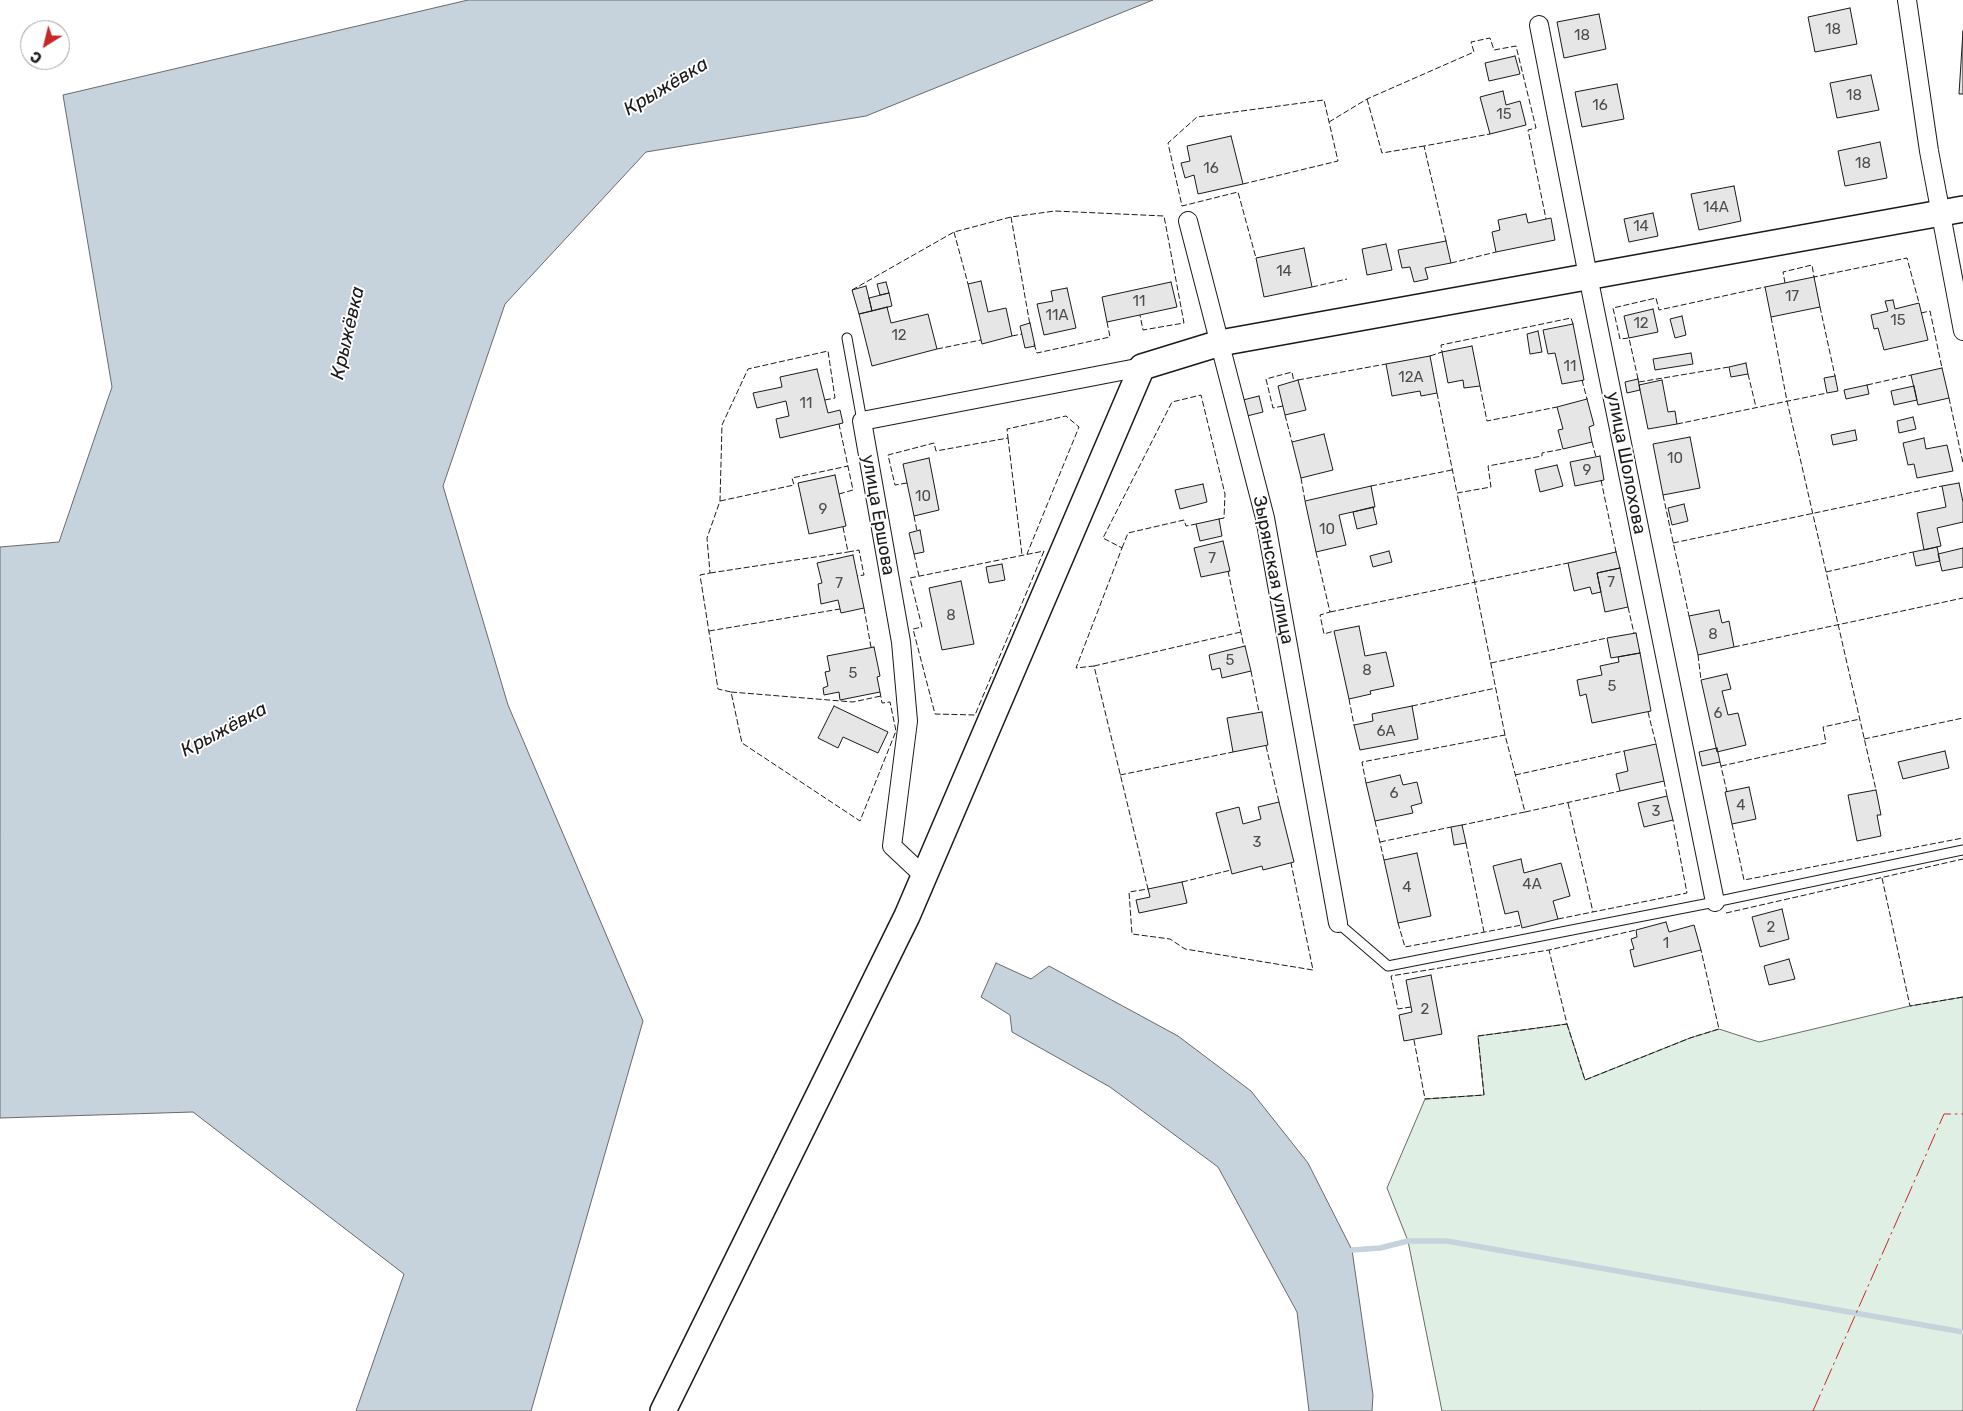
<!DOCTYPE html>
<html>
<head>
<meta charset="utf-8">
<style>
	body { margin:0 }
	#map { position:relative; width:1963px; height:1411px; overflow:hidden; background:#fff; font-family:Rubik,sans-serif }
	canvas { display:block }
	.north { position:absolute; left:20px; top:20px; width:50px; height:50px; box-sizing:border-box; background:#fff; border:1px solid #a3a3a3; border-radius:50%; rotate:216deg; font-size:14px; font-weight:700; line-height:20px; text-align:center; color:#1a1a1a }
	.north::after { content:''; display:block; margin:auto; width:18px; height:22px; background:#c62828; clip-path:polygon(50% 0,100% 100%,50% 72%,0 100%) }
</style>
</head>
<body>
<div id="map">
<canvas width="1963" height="1411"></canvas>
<div class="north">С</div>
</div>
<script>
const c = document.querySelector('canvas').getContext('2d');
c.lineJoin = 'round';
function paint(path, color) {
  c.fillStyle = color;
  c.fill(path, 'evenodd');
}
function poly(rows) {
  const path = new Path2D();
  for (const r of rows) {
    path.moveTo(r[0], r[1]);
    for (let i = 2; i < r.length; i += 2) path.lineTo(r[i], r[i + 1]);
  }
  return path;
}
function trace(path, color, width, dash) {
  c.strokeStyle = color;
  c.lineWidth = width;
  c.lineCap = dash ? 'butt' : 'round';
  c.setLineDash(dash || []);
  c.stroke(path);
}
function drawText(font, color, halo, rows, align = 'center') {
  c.font = font + ' Rubik,sans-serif';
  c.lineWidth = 4;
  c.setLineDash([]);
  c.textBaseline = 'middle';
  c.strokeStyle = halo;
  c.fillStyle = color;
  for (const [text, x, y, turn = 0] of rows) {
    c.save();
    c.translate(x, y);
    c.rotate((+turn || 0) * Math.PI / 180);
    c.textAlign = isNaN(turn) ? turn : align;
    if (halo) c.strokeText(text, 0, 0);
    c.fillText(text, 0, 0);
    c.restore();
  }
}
const green = poly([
	[1963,997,1963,1411,1442,1411,1408,1241,1387,1188,1425,1099,1484,1095,1478,1036,1567,1024,1585,1080,1690,1038,1719,1029,1759,1042,1910,1006,1963,997]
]);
paint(green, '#e0efe3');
trace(green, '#6a6a6a', 1);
const water = poly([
	[468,0,1153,0,866,116,646,152,505,304,443,486,508,705,643,1021,531,1411,356,1411,404,1274,193,1112,0,1118,0,547,59,542,112,387,63,95,468,0],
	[996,963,1031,979,1049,966,1178,1036,1251,1091,1308,1163,1352,1250,1373,1395,1372,1411,1309,1411,1297,1312,1218,1167,1110,1087,1012,1032,1010,1015,981,997,996,963]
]);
paint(water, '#c6d2dc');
trace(water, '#6a6a6a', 1);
trace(poly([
	[1352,1250,1380,1248,1408,1241,1447,1241,1963,1332]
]), '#c6d2dc', 5.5);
const building = poly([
	[1850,8,1857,44,1815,52,1808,17,1850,8],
	[1599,14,1606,49,1564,58,1557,22,1599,14],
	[1963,31,1963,94,1959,94,1963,31],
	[1515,56,1520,74,1489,81,1485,63,1515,56],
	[1871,75,1879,110,1837,118,1830,83,1871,75],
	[1617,84,1624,119,1582,127,1575,92,1617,84],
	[1503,91,1506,105,1520,101,1526,125,1490,134,1480,97,1503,91],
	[1231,136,1243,184,1198,194,1194,175,1185,178,1181,163,1190,161,1187,146,1231,136],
	[1880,142,1887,178,1845,186,1838,151,1880,142],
	[1734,186,1741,221,1699,230,1691,194,1734,186],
	[1653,213,1658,236,1629,242,1624,219,1653,213],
	[1526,214,1528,223,1551,218,1555,240,1496,252,1492,232,1500,230,1498,220,1526,214],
	[1446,241,1451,263,1425,268,1428,279,1414,282,1410,267,1402,268,1398,250,1446,241],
	[1386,244,1392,270,1367,275,1362,249,1386,244],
	[1304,248,1312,287,1264,297,1256,258,1304,248],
	[1814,277,1820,307,1771,317,1765,287,1814,277],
	[981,281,988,312,1006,308,1012,336,982,344,968,284,981,281],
	[886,282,889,293,880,295,877,284,886,282],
	[1171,282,1177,307,1107,322,1102,297,1171,282],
	[866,286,872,311,859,314,852,290,866,286],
	[1067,288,1076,328,1044,335,1037,304,1053,301,1051,291,1067,288],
	[889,293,892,306,872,311,869,298,889,293],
	[1893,300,1895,309,1919,303,1928,340,1884,350,1878,328,1874,329,1871,315,1888,311,1885,301,1893,300],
	[887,307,891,323,928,314,937,349,872,366,859,314,887,307],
	[1653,309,1658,332,1629,338,1624,316,1653,309],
	[1682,316,1686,335,1675,338,1670,319,1682,316],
	[1030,323,1035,346,1025,348,1020,326,1030,323],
	[1573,324,1584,380,1562,384,1555,353,1548,354,1543,330,1573,324],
	[1538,331,1542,352,1530,354,1527,334,1538,331],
	[1472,346,1480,386,1464,388,1463,380,1448,383,1442,352,1472,346],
	[1691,353,1693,364,1655,370,1653,359,1691,353],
	[1430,356,1437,393,1421,396,1420,391,1392,396,1386,364,1430,356],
	[1746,363,1748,374,1731,377,1729,367,1746,363],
	[1942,368,1949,398,1918,405,1911,375,1942,368],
	[817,369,828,413,840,410,843,423,780,438,776,419,789,416,786,401,757,408,753,393,782,387,780,377,817,369],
	[1835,376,1838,391,1827,393,1824,378,1835,376],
	[1638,379,1640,390,1627,393,1625,382,1638,379],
	[1298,380,1306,410,1285,415,1278,386,1298,380],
	[1662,380,1668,412,1675,411,1677,424,1648,429,1639,385,1662,380],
	[1867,385,1869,394,1846,399,1844,390,1867,385],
	[1914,386,1917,400,1894,405,1891,391,1914,386],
	[1259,396,1263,412,1247,416,1243,400,1259,396],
	[1587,399,1594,425,1589,427,1592,442,1563,449,1558,430,1563,429,1557,407,1587,399],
	[1913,417,1916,429,1899,433,1897,421,1913,417],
	[1855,430,1857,440,1833,445,1831,435,1855,430],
	[1324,434,1333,470,1301,478,1292,442,1324,434],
	[1690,437,1700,488,1663,495,1653,444,1690,437],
	[1924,438,1926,449,1947,445,1953,471,1917,478,1914,464,1908,465,1903,443,1924,438],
	[1600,456,1604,480,1575,486,1570,462,1600,456],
	[929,458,939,510,914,516,903,464,929,458],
	[1557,465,1563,486,1540,492,1535,470,1557,465],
	[835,475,846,526,809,534,798,483,835,475],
	[1959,483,1963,502,1963,522,1937,528,1941,546,1924,550,1917,513,1946,507,1942,486,1959,483],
	[1203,484,1207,502,1180,509,1175,490,1203,484],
	[1371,486,1375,507,1339,515,1346,545,1316,552,1305,501,1371,486],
	[1684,504,1688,521,1672,525,1668,508,1684,504],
	[1373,507,1377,524,1357,529,1353,512,1373,507],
	[1219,519,1222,536,1200,541,1196,524,1219,519],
	[920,530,924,552,914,554,909,533,920,530],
	[1223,541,1230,571,1201,577,1194,548,1223,541],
	[1937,547,1940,561,1916,566,1913,552,1937,547],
	[1963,548,1963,567,1942,571,1938,554,1963,548],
	[1389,551,1392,562,1373,567,1370,556,1389,551],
	[1616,552,1620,568,1597,573,1601,592,1592,594,1590,587,1574,591,1568,563,1616,552],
	[853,555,864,608,841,613,838,600,821,604,818,584,822,583,817,563,853,555],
	[1002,564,1005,580,989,583,986,567,1002,564],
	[1620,568,1628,607,1605,612,1597,573,1620,568],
	[961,581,974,644,942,650,929,588,961,581],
	[1719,610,1722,623,1729,621,1734,647,1698,655,1689,616,1719,610],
	[1359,626,1365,656,1386,652,1394,686,1370,691,1371,694,1349,699,1334,631,1359,626],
	[1636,633,1640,653,1611,658,1607,638,1636,633],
	[1245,646,1251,671,1222,678,1220,668,1212,670,1209,655,1245,646],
	[874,647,880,676,877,677,880,692,840,700,839,692,824,695,823,688,828,686,825,672,830,671,827,656,874,647],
	[1640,653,1651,711,1592,723,1586,694,1580,696,1577,680,1602,675,1600,666,1619,662,1618,657,1640,653],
	[1727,674,1731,689,1722,691,1728,715,1738,713,1746,745,1717,752,1701,680,1727,674],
	[834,706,888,732,878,753,843,737,838,748,818,738,834,706],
	[1412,706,1418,739,1360,750,1354,725,1373,721,1372,714,1412,706],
	[1262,712,1268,745,1233,752,1227,718,1262,712],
	[1656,744,1664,781,1620,791,1616,774,1628,771,1624,751,1656,744],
	[1717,748,1720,762,1702,766,1699,752,1717,748],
	[1945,751,1949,768,1903,779,1898,762,1945,751],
	[1400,775,1403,785,1417,782,1422,803,1411,806,1413,813,1375,821,1366,783,1400,775],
	[1749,787,1756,819,1732,824,1725,792,1749,787],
	[1876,790,1881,815,1877,815,1881,836,1857,841,1848,795,1876,790],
	[1667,796,1673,820,1644,827,1638,803,1667,796],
	[1279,802,1294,862,1263,870,1262,866,1232,874,1216,813,1239,807,1243,824,1261,819,1258,807,1279,802],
	[1462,825,1466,843,1454,845,1451,827,1462,825],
	[1417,853,1431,916,1398,923,1384,860,1417,853],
	[1521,859,1524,873,1561,863,1570,896,1553,901,1558,919,1522,928,1518,911,1505,914,1493,866,1521,859],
	[1182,882,1187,903,1139,913,1136,900,1150,897,1148,889,1182,882],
	[1782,909,1789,939,1760,947,1752,917,1782,909],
	[1666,922,1669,932,1694,925,1701,950,1634,967,1630,950,1634,949,1631,939,1637,937,1636,930,1666,922],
	[1789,959,1795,979,1769,985,1764,966,1789,959],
	[1431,975,1442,1034,1404,1041,1399,1015,1412,1012,1406,980,1431,975]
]);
paint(building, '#e6e6e6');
trace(building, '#1a1a1a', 1);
const service = poly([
	[847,338,862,421],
	[1338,923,1388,966,1715,902,1963,850]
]);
const minor = poly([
	[1907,0,1929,151,1963,331],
	[1539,25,1588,276,1715,902],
	[1188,221,1265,518,1338,923],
	[925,877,892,846,908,721,901,642,862,421,1142,367]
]);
const secondary = poly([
	[663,1411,907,916,1142,367,1220,343,1963,209]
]);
trace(service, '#1a1a1a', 11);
trace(minor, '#1a1a1a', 20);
trace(secondary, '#1a1a1a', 28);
trace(service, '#fff', 9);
trace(minor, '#fff', 18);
trace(secondary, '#fff', 25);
trace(poly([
	[1367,99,1382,153,1424,146],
	[1329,122,1367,99,1474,52,1471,42,1490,38,1494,50,1516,46,1536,128,1528,130,1546,219],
	[1243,184,1338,161,1324,100,1197,117,1168,143,1182,206,1238,192,1256,258],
	[1011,217,1030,325],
	[954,232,968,284],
	[1446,241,1424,146,1490,134],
	[1451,263,1496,252],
	[1785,283,1783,272,1812,265,1814,277,1907,258,1919,303],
	[1312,287,1347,279],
	[852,290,954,232,1011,217,1055,211,1164,216,1184,323,1143,330,1140,315],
	[1820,307,1835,376],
	[1921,313,1930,311,1942,368],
	[1771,317,1787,401,1876,790],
	[1012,336,1022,334],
	[1034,344,1037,353,1110,337,1107,322],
	[937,349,981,340],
	[1430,356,1442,352,1441,345,1571,318,1573,324],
	[1748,374,1756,407],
	[1638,379,1629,338,1620,339,1613,308,1656,298,1659,310,1765,287],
	[1298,380,1386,364],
	[1582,380,1587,399],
	[1639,382,1729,367],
	[1867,385,1911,375],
	[1480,386,1487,421,1557,407],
	[1437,393,1457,493],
	[1949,398,1963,463],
	[825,400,835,398,828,351,748,369,722,425,720,501,707,538,710,573,700,575,718,689,731,692,742,743,860,821,896,731,890,702,882,703,880,692],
	[1283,406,1273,408,1266,379,1292,372,1294,382],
	[1285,415,1292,442],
	[1677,424,1827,393],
	[1008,438,1022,555],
	[1592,442,1596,457],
	[1301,478,1305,501],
	[1601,480,1616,552],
	[907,483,895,485,888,455,934,443,936,451,1008,438,1007,429,1066,416,1079,427,1027,554],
	[1371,486,1452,470],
	[839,494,853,490,839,424],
	[1663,495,1689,616],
	[720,501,794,485,792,478,848,466],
	[914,516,917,531],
	[1219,519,1224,518,1225,494,1201,395,1172,402,1103,538,1122,548,1076,668,1094,666,1148,889,1129,892,1132,934,1170,939,1185,949,1313,970,1291,863],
	[843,527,848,552,859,550,864,575,857,576],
	[1673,543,1942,486],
	[1122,548,1128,533,1184,520,1186,526,1196,524],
	[1044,551,975,715,935,714,913,629,922,627,910,578,1044,551],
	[1316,552,1330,612,1320,615,1324,634,1334,631],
	[914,554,919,576],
	[1228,571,1244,647],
	[1826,572,1913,552],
	[710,573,848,552],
	[1628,607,1634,633],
	[864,608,871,647],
	[1330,612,1568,563],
	[709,631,840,609],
	[1734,647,1963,598],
	[1698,655,1701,680],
	[1491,663,1607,638],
	[1094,666,1241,632],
	[1251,671,1259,712],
	[731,692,853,702,881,696],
	[1349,699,1354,725],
	[1412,706,1496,688],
	[1648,712,1656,744],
	[1505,735,1457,493,1491,487,1488,466,1542,456,1542,453,1563,449],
	[1864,739,1963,718],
	[1266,746,1279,802],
	[1720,762,1727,792],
	[1721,766,1826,743,1823,727,1860,719],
	[1120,775,1233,752],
	[1515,775,1624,751],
	[1664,781,1667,796],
	[1366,783,1362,762,1505,735,1525,812,1462,825],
	[1568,803,1593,912],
	[1525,812,1620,791],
	[1375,821,1384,860],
	[1732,824,1744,880,1963,838],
	[1380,842,1451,827],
	[1466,843,1484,932],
	[1882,878,1910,1006,1963,997],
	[1182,882,1231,870],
	[1726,913,1963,859],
	[1558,919,1687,893,1673,820],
	[1398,923,1405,947,1522,925],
	[1411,1007,1398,1009,1391,976,1549,950,1636,930],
	[1567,1024,1585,1080,1690,1038,1719,1029,1701,950],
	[1414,1040,1425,1099,1484,1095,1478,1036,1567,1024,1549,950]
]), '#1a1a1a', 1, [6, 2.5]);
trace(poly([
	[1813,1411,1944,1114,1963,1114]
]), '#c62828', 1, [18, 4, 2.5, 4]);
drawText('15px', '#4d4d4d', null, [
	["18",1833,30],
	["18",1582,36],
	["18",1854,96],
	["16",1600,106],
	["15",1504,115],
	["18",1863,164],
	["16",1211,169],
	["14А",1716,208],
	["14",1641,227],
	["14",1284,272],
	["17",1792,297],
	["11",1139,302],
	["11А",1057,316],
	["15",1898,321],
	["12",1641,324],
	["12",899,336],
	["11",1570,367],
	["12А",1411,378],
	["11",806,404],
	["10",1675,459],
	["9",1587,471],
	["10",923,497],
	["9",823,510],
	["10",1327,530],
	["7",1212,559],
	["7",1611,583],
	["7",839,584],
	["8",951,616],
	["8",1713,635],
	["5",1230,661],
	["8",1367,671],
	["5",853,674],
	["5",1612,687],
	["6",1718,714],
	["6А",1386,732],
	["6",1394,794],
	["4",1741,806],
	["3",1656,812],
	["3",1257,843],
	["4А",1532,885],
	["4",1407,888],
	["2",1771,928],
	["1",1666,944],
	["2",1425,1010]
]);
drawText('18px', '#1a1a1a', '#fff', [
	["улица Шолохова",1626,463,79],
	["улица Ершова",878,515,80],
	["Зырянская улица",1273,570,79]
]);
drawText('italic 19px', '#1a1a1a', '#fff', [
	["Крыжёвка",666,87,-31],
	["Крыжёвка",348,333,-77],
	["Крыжёвка",224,730,-28]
]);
</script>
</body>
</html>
